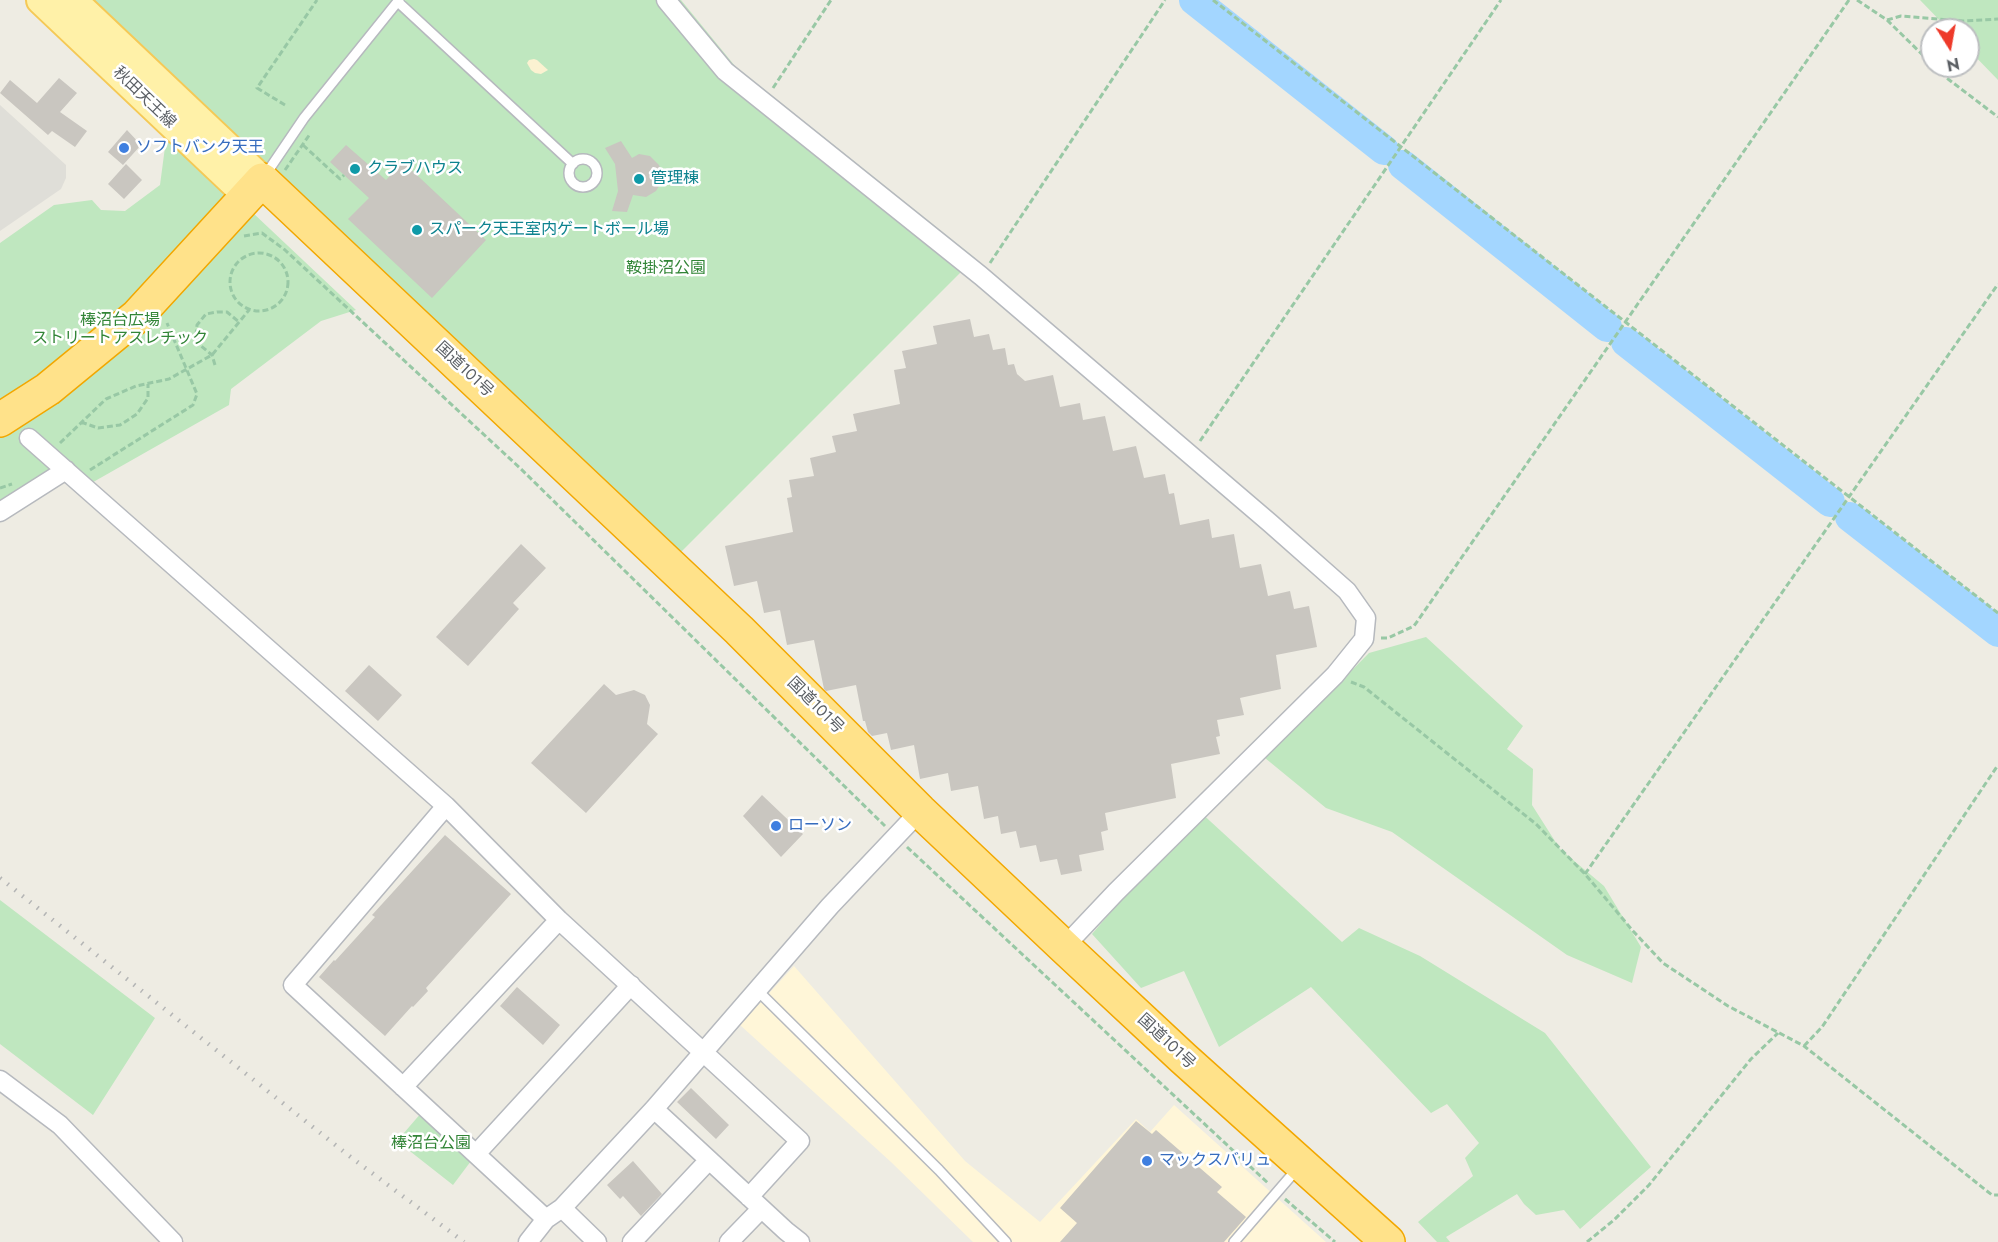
<!DOCTYPE html>
<html>
<head>
<meta charset="utf-8">
<style>
	body { margin:0 }
	#map { position:relative; width:1998px; height:1242px; overflow:hidden; background:#eeece3; font-family:Jost,sans-serif }
	canvas { display:block }
	.north { position:absolute; left:1920px; top:18px; width:60px; height:60px; box-sizing:border-box; background:#fff; border:2px solid #bdbfc1; border-radius:50%; rotate:169deg; font-size:16px; font-weight:700; line-height:24px; text-align:center; color:#5b5f64 }
	.north::after { content:''; display:block; margin:auto; width:21px; height:27px; background:#ee3a2a; clip-path:polygon(50% 0,100% 100%,50% 72%,0 100%) }
</style>
</head>
<body>
<div id="map">
<canvas width="1998" height="1242"></canvas>
<div class="north">N</div>
</div>
<script>
const c = document.querySelector('canvas').getContext('2d');
c.lineJoin = 'round';
function paint(path, color) {
  c.fillStyle = color;
  c.fill(path, 'evenodd');
}
function poly(rows) {
  const path = new Path2D();
  for (const r of rows) {
    if (r.length === 3) {
      path.moveTo(r[0] + r[2], r[1]);
      path.arc(r[0], r[1], r[2], 0, 2 * Math.PI);
      continue;
    }
    path.moveTo(r[0], r[1]);
    for (let i = 2; i < r.length; i += 2) path.lineTo(r[i], r[i + 1]);
  }
  return path;
}
function trace(path, color, width, dash) {
  c.strokeStyle = color;
  c.lineWidth = width;
  c.lineCap = dash ? 'butt' : 'round';
  c.setLineDash(dash || []);
  c.stroke(path);
}
function drawText(font, color, halo, rows, align = 'center') {
  c.font = font + ' Jost,"Noto Sans JP",sans-serif';
  c.lineWidth = 5;
  c.setLineDash([]);
  c.textBaseline = 'middle';
  c.strokeStyle = halo;
  c.fillStyle = color;
  for (const [text, x, y, turn = 0] of rows) {
    c.save();
    c.translate(x, y);
    c.rotate((+turn || 0) * Math.PI / 180);
    c.textAlign = isNaN(turn) ? turn : align;
    if (halo) c.strokeText(text, 0, 0);
    c.fillText(text, 0, 0);
    c.restore();
  }
}
paint(poly([
	[794,966,965,1161,1040,1222,1136,1119,1150,1132,1174,1105,1326,1242,973,1242,891,1162,740,1025]
]), '#fff6d8');
paint(poly([
	[0,105,66,165,66,178,61,189,0,231]
]), '#dfded8');
paint(poly([
	[92,0,681,0,735,66,975,258,676,557],
	[1920,0,1998,0,1998,80,1968,49,1968,30,1949,30],
	[167,132,356,310,321,321,231,389,229,405,88,485,65,470,0,510,0,243,54,205,92,200,101,210,125,211,160,185],
	[1426,637,1523,726,1507,749,1533,769,1532,805,1560,849,1604,886,1641,947,1632,983,1567,955,1392,832,1326,808,1265,758,1369,653],
	[1198,810,1342,942,1359,928,1420,956,1545,1033,1651,1167,1580,1229,1564,1210,1536,1215,1524,1204,1517,1194,1446,1237,1450,1242,1437,1242,1418,1222,1473,1176,1465,1158,1479,1143,1447,1104,1431,1113,1311,987,1219,1047,1184,971,1141,988,1092,934],
	[0,900,155,1018,93,1115,0,1044],
	[422,1112,474,1157,453,1185,397,1141]
]), '#bfe7bf');
paint(poly([
	[534,59,537,60,548,70,541,74,535,73,531,70,527,63,529,60]
]), '#fbf2d1');
trace(poly([
	[1194,0,1384,150],
	[1403,165,1607,327],
	[1626,342,1830,502],
	[1850,517,1998,632]
]), '#a3d6ff', 30);
paint(poly([
	[59,78,77,93,60,112,87,131,75,147,52,131,48,135,0,93,10,80,37,103],
	[127,130,141,145,123,165,108,152],
	[621,141,632,158,639,154,650,156,659,165,663,174,661,183,656,191,646,197,633,195,627,212,612,211,618,191,615,164,605,148],
	[346,145,386,180,403,162,486,240,432,298,348,219,369,198,330,162],
	[126,164,142,180,124,199,108,184],
	[970,319,974,337,989,334,993,350,1005,348,1008,365,1014,364,1017,374,1025,381,1053,375,1060,407,1080,403,1083,420,1105,416,1113,451,1136,446,1144,478,1165,474,1169,494,1174,493,1180,525,1209,519,1212,538,1234,534,1240,568,1261,564,1268,596,1290,591,1294,609,1309,606,1317,647,1276,655,1281,689,1240,698,1244,715,1217,720,1220,736,1216,737,1220,754,1171,764,1176,798,1105,813,1108,830,1101,832,1104,850,1079,855,1082,871,1061,875,1057,859,1040,862,1036,845,1020,848,1016,831,1001,834,998,816,984,819,978,786,951,791,948,773,920,779,914,745,891,750,887,733,872,736,868,732,865,721,863,721,856,685,826,691,824,689,814,640,787,645,780,610,764,613,757,581,734,586,725,546,793,532,787,498,792,497,789,480,814,476,810,458,836,452,832,436,857,431,853,414,900,404,894,370,906,368,902,351,937,344,933,326],
	[521,544,546,568,513,603,519,609,468,666,436,637],
	[369,665,402,695,378,721,345,691],
	[604,684,616,695,634,690,645,695,650,705,647,724,658,734,586,813,531,763],
	[762,795,803,834,781,857,743,816],
	[445,835,511,894,426,988,428,991,413,1007,412,1006,385,1036,319,977,334,960,335,961,375,917,372,915],
	[517,987,560,1025,543,1045,500,1006],
	[691,1088,729,1125,716,1139,677,1102],
	[1136,1121,1152,1134,1156,1130,1222,1187,1217,1192,1246,1217,1224,1242,1060,1242,1077,1223,1060,1208],
	[633,1161,662,1194,641,1216,623,1196,620,1199,607,1185]
]), '#c9c6c0');
const lane = poly([
	[398,2,573,164],
	[583,173,14],
	[264,177,304,118,399,0],
	[756,989,939,1170,1006,1242],
	[1234,1242,1297,1169]
]);
const street = poly([
	[666,0,725,71,981,276,1270,523,1347,591,1366,618,1364,639,1335,675,1116,892,1064,947],
	[29,438,446,806,559,920,800,1141,749,1197],
	[0,512,66,470],
	[446,806,293,985,546,1219],
	[0,1080,60,1125,173,1242],
	[403,1087,559,920],
	[654,1109,786,1231,800,1242],
	[476,1154,631,985],
	[562,1208,597,1242],
	[528,1242,546,1219,562,1208,654,1109,830,906,920,811],
	[632,1242,709,1160],
	[729,1242,761,1209]
]);
const primary = poly([
	[41,0,247,195],
	[72,0,262,180]
]);
const highway = poly([
	[0,420,48,389,137,316,262,180,739,630,920,811,1064,947,1183,1058,1388,1242]
]);
trace(lane, '#b6b9be', 12);
trace(street, '#b6b9be', 21);
trace(primary, '#f5c956', 32);
trace(highway, '#f2a700', 36);
trace(poly([
	[1213,0,1998,613],
	[1857,0,1887,20,1932,64],
	[1887,20,1901,16,1963,21,1998,19],
	[1934,66,1948,79,1998,117],
	[773,88,831,0],
	[285,105,257,88,317,0],
	[303,145,340,179,344,175],
	[285,170,310,134],
	[244,236,262,233,285,250,521,469,885,826],
	[259,282,29],
	[990,263,1165,0],
	[215,365,212,355,201,346,196,335,197,325,206,314,217,312,227,312,239,322],
	[81,422,98,428,120,425,137,414,148,398,148,384],
	[1200,441,1501,0],
	[60,443,106,399,136,386,169,379,212,355,249,310],
	[90,470,193,405,197,394,167,323],
	[0,488,12,484],
	[1381,638,1388,638,1414,626,1849,0],
	[1351,682,1364,687,1536,824,1585,874,1633,931,1663,963,1728,1006,1804,1046,1992,1195,1998,1195],
	[907,847,1269,1184],
	[1585,874,1998,284],
	[1804,1046,1822,1027,1998,765],
	[1285,1199,1335,1242],
	[1587,1242,1614,1220,1649,1185,1751,1059,1778,1033]
]), '#98c8a5', 3, [6, 3]);
trace(lane, '#fff', 9);
trace(street, '#fff', 18);
trace(primary, '#fff1a8', 28);
trace(highway, '#ffe28a', 33);
trace(poly([
	[0,878,348,1155,464,1242]
]), '#b4b5b5', 4.5, [1.5, 8]);
for (const [x, y, r, color] of [
	[124,148,6,"#3f7fe0"],
	[355,169,6,"#0f9aa8"],
	[639,179,6,"#0f9aa8"],
	[417,230,6,"#0f9aa8"],
	[776,826,6,"#3f7fe0"],
	[1147,1161,6,"#3f7fe0"]
]) {
  const dot = new Path2D();
  dot.arc(x, y, r, 0, 2 * Math.PI);
  c.fillStyle = color;
  c.fill(dot);
  trace(dot, '#fff', 2);
}
drawText('16px', '#5b5f64', '#fff', [
	["秋田天王線",144,98,44],
	["国道101号",464,370,43],
	["国道101号",815,706,45],
	["国道101号",1166,1042,43]
]);
drawText('16px', '#366cbe', '#fff', [
	["ソフトバンク天王",136,148],
	["ローソン",788,826],
	["マックスバリュ",1159,1161]
], 'left');
drawText('16px', '#0d838f', '#fff', [
	["クラブハウス",367,169],
	["管理棟",651,179],
	["スパーク天王室内ゲートボール場",429,230]
], 'left');
drawText('16px', '#328537', '#fff', [
	["鞍掛沼公園",666,269],
	["棒沼台広場",120,321],
	["ストリートアスレチック",120,339],
	["棒沼台公園",431,1144]
]);
</script>
</body>
</html>
